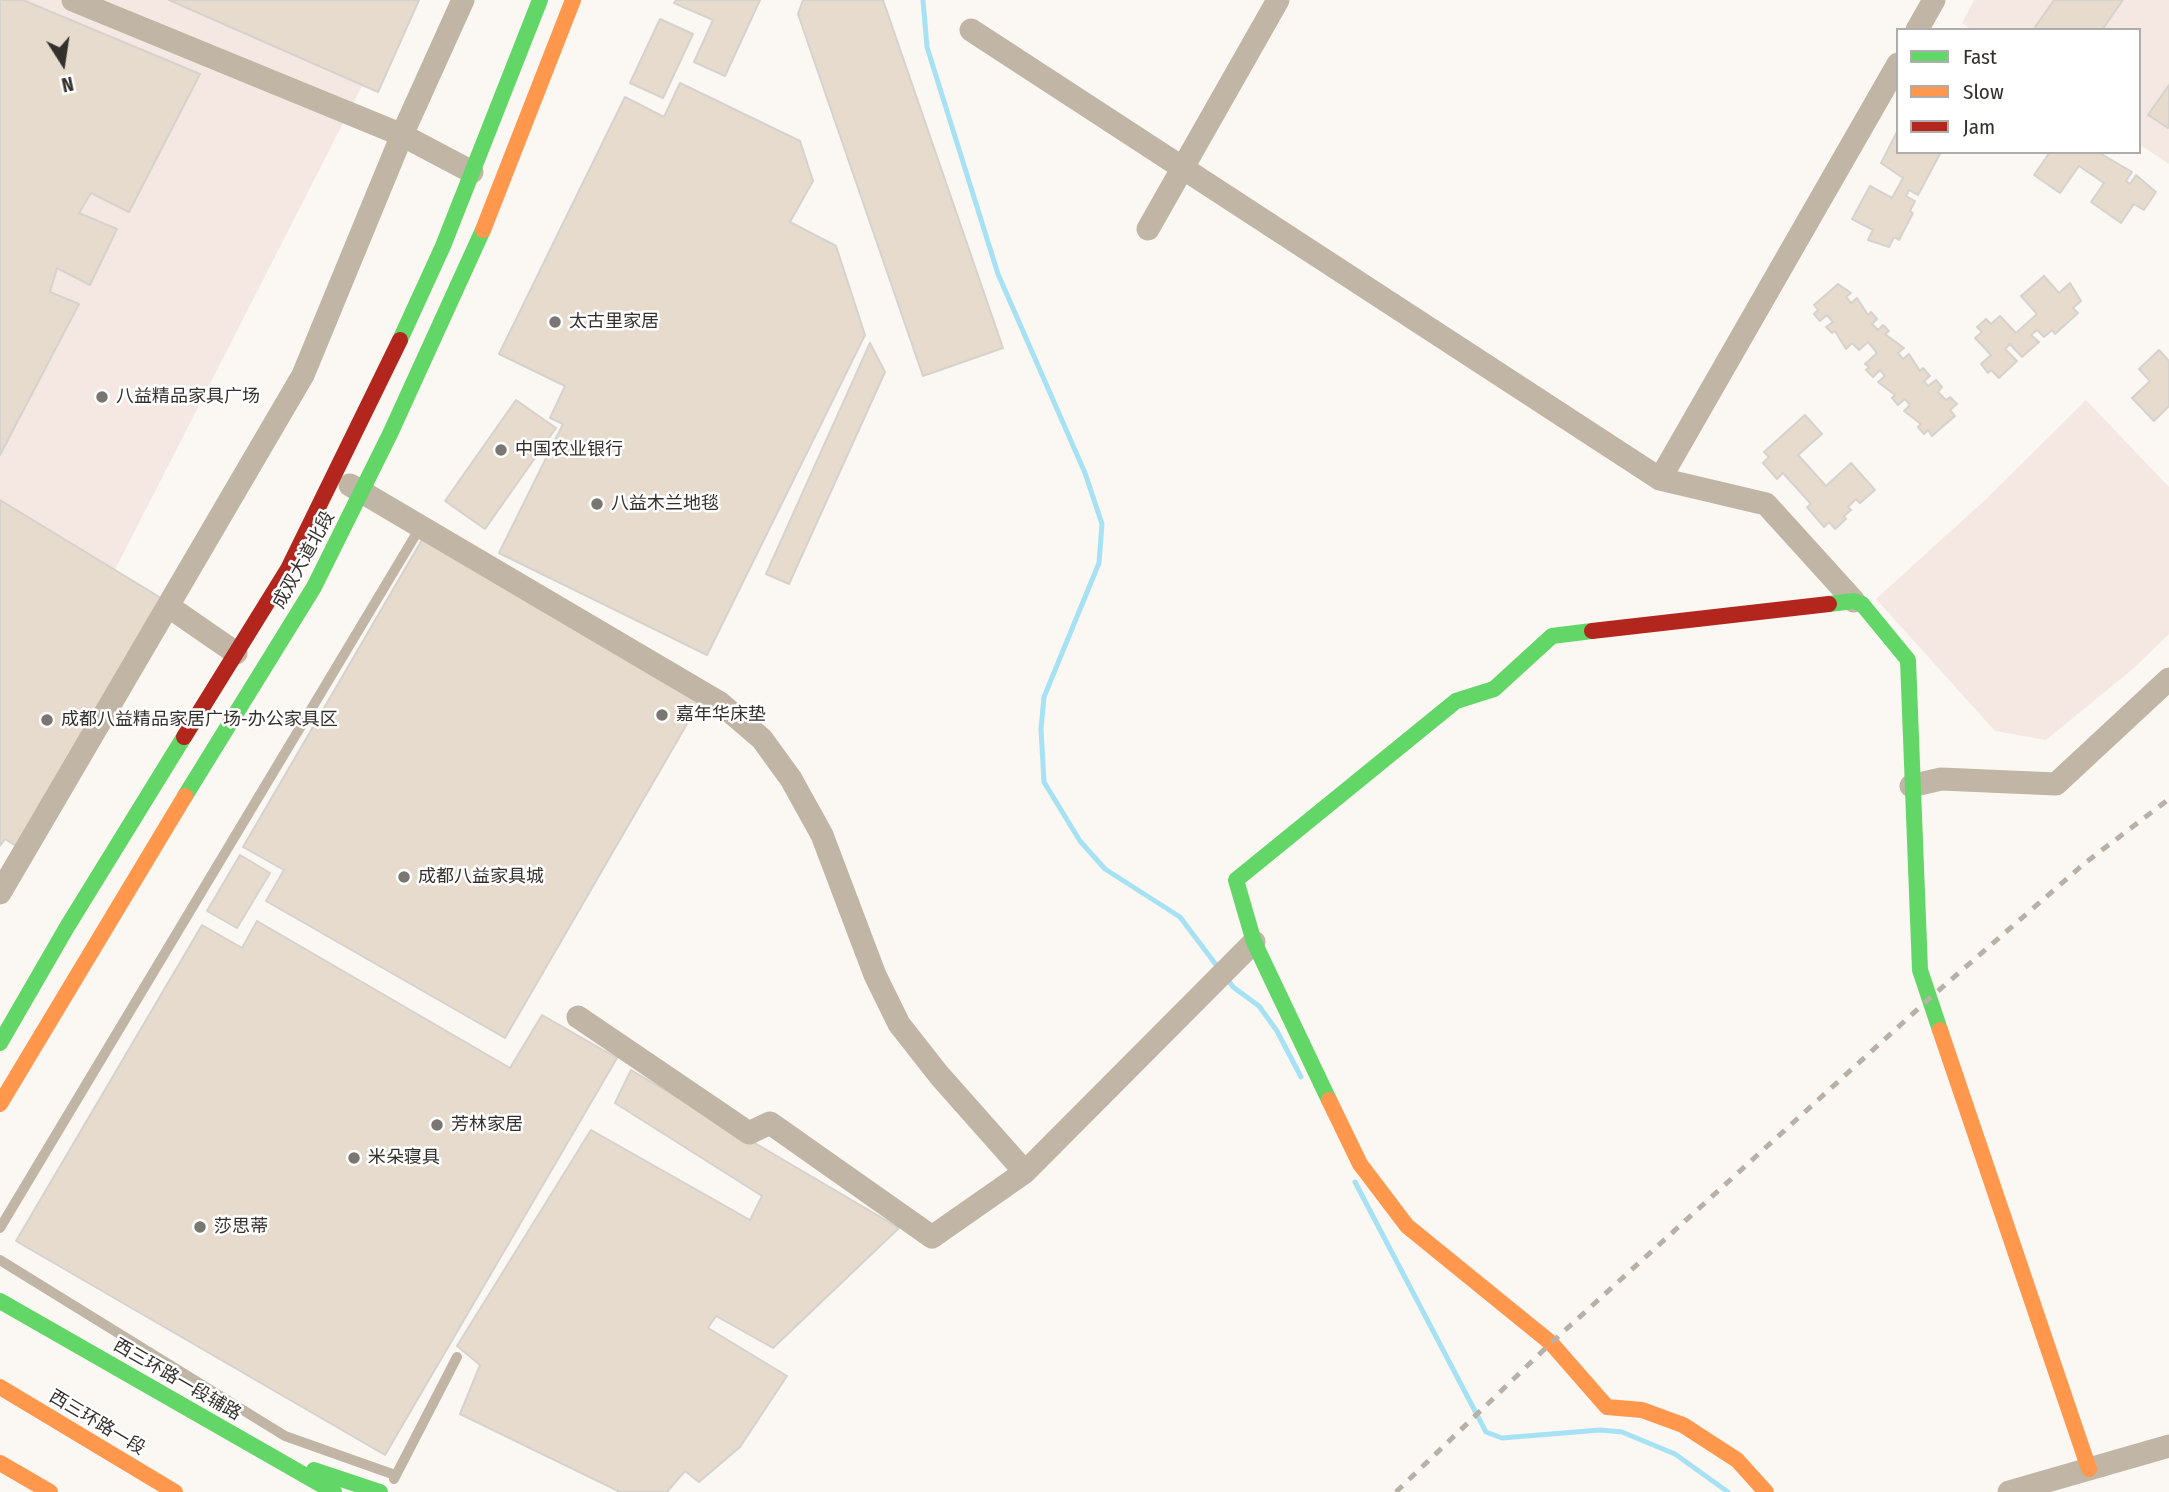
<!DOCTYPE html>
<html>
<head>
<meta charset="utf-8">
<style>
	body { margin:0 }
	#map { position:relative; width:2169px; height:1492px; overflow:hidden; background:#fbf7f2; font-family:"Fira Sans Condensed",sans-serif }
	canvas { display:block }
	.legend { position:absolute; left:1896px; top:28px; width:245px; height:126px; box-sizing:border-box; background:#fff; border:2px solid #aeadab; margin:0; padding:9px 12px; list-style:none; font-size:21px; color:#34312d }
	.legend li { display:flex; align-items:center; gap:14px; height:35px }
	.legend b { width:35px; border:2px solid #aeadab }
	.north { position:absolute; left:28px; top:28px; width:70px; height:70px; -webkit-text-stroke:5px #fff; paint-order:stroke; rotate:168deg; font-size:19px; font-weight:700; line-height:28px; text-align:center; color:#34312d }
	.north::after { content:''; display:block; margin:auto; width:24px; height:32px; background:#34312d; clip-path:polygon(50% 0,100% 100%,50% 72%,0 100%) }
</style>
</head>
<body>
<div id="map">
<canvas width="2169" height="1492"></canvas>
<ul class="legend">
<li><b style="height:9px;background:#63d668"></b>Fast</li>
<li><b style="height:9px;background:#ff974d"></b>Slow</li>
<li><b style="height:9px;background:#b3261e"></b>Jam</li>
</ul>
<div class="north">N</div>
</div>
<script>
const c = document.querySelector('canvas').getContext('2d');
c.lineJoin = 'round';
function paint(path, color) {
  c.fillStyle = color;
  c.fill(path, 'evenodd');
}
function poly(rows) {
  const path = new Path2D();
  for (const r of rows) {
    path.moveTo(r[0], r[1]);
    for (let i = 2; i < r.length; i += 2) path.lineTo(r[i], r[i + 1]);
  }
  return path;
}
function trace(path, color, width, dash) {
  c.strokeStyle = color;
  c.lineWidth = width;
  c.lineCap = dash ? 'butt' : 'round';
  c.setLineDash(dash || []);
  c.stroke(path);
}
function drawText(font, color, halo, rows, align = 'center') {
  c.font = font + ' "Fira Sans Condensed","Noto Sans SC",sans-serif';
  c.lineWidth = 5;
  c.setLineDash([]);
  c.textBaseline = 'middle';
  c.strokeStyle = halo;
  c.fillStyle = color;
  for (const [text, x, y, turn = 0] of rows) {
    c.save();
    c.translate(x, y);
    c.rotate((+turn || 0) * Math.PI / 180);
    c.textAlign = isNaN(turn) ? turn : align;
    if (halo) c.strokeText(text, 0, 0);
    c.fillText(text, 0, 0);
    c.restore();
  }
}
paint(poly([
	[0,0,406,0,0,795],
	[1974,0,2169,0,2169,164,2139,144,2139,30,1972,30,1962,23],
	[2086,400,2169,487,2169,634,2134,668,2046,740,1995,731,1876,599,1984,501]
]), '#f5e8e2');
trace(poly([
	[923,0,927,47,998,274,1085,473,1102,524,1099,563,1044,697,1041,729,1044,782,1080,841,1105,869,1180,917,1220,970],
	[1226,977,1233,987,1259,1006,1277,1031,1301,1077],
	[1355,1182,1486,1432,1502,1438,1600,1430,1622,1432,1675,1454,1728,1492]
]), '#a7e2f4', 5);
const building = poly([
	[0,0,23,0,200,74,129,212,91,193,79,213,117,229,90,285,57,268,50,292,79,304,0,455,0,0],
	[169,0,419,0,378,92,169,0],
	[676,0,760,0,725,76,694,62,713,20,674,3,676,0],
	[803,0,883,0,1003,348,923,376,798,14,803,0],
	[2054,0,2123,0,2102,30,2033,30,2054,0],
	[660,19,693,34,663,98,630,83,660,19],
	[680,83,800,141,813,181,790,222,836,246,865,335,707,655,499,553,563,424,550,418,565,386,499,354,625,97,664,117,680,83],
	[2169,85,2169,127,2168,128,2148,115,2169,85],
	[1897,132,1898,152,1941,152,1918,195,1909,190,1906,196,1915,201,1910,211,1913,213,1899,240,1894,237,1889,247,1868,240,1873,230,1852,219,1870,186,1892,198,1903,178,1881,163,1897,132],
	[2050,152,2098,152,2132,172,2126,181,2130,184,2136,175,2156,192,2144,210,2134,204,2121,223,2091,202,2104,183,2079,166,2060,193,2034,175,2050,152],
	[2044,276,2059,293,2070,283,2081,301,2073,308,2078,313,2055,334,2052,330,2044,337,2037,330,2031,335,2039,342,2022,357,2010,344,2005,349,2017,361,1999,378,1991,370,1988,373,1981,364,1991,355,1975,338,1982,332,1977,327,1986,319,1991,324,2000,316,2016,333,2037,314,2021,296,2044,276],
	[1838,284,1851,293,1846,297,1851,303,1857,298,1868,315,1871,312,1877,319,1872,324,1878,330,1883,325,1889,331,1885,334,1904,348,1898,353,1903,359,1909,354,1920,371,1923,368,1930,376,1924,381,1928,386,1936,380,1942,387,1938,392,1946,400,1950,397,1957,404,1950,410,1955,416,1932,436,1928,430,1924,434,1918,427,1921,424,1904,411,1910,405,1905,399,1898,405,1892,398,1895,395,1878,382,1885,376,1880,370,1873,377,1866,370,1869,367,1865,364,1877,353,1868,342,1859,350,1852,343,1846,349,1835,331,1832,333,1826,327,1833,322,1827,315,1820,321,1814,314,1818,310,1814,305,1838,284],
	[870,343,885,372,789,584,766,574,870,343],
	[2159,350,2169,361,2169,406,2154,421,2132,398,2150,381,2139,369,2159,350],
	[516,400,556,428,485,529,445,501,516,400],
	[1805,415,1822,434,1798,455,1826,486,1851,463,1875,490,1860,503,1856,499,1848,507,1851,510,1844,516,1846,519,1835,529,1829,522,1824,527,1807,507,1811,504,1783,473,1777,479,1763,463,1769,457,1764,452,1805,415],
	[0,500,166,601,16,846,5,839,0,846,0,500],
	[423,538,702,698,505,1038,266,901,284,870,243,847,423,538],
	[240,855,270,873,237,928,207,911,240,855],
	[257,921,510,1068,542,1015,617,1058,385,1455,16,1241,202,925,242,948,257,921],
	[631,1070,899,1228,773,1348,716,1316,708,1328,787,1376,740,1447,699,1482,685,1471,667,1492,620,1492,460,1414,480,1365,457,1346,591,1130,750,1220,762,1196,615,1103,631,1070]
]);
paint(building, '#e6dbcd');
trace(building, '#d6d2ce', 2);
trace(poly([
	[0,1228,421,526],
	[0,1260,285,1436,395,1475],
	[394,1479,457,1357]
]), '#c1b6a6', 10);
trace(poly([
	[73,0,402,135,472,172],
	[971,30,1660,479,1766,504,1854,601],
	[1917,30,1934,0],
	[1148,229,1278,0],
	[1660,479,1898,64],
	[350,485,720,703,762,739,791,779,822,835,875,975,899,1024,939,1075,1025,1172],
	[168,606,236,653],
	[1911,786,1941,779,2056,784,2169,679],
	[0,893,303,375,402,135,463,0],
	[578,1017,749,1133,770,1123,932,1237,1025,1172,1254,942],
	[2009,1492,2169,1446]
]), '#c1b6a6', 23);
trace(poly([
	[400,340,443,246,540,0],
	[1829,604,1854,601,1862,604,1908,660,1920,970,1940,1030],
	[185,796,314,587,390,434,483,230],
	[0,1043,67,927,184,737],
	[1329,1100,1254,942,1236,880,1456,701,1494,689,1552,636,1592,631],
	[0,1301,334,1492],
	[314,1470,380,1492]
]), '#63d668', 16);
trace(poly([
	[483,230,573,0],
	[1940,1030,2089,1469],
	[1329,1100,1360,1164,1407,1226,1551,1343,1607,1407,1642,1410,1683,1425,1737,1460,1766,1492],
	[0,1104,185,796],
	[0,1387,175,1492],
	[0,1463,50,1492]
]), '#ff974d', 16);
trace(poly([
	[1592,631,1829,604],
	[184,737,288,569,400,340]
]), '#b3261e', 16);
trace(poly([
	[1396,1492,1551,1343,1930,998,2085,863,2169,799]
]), '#b9b1a7', 5, [9, 9]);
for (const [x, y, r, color] of [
	[555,322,7,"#7a7672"],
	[102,397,7,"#7a7672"],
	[501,450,7,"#7a7672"],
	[597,504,7,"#7a7672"],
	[662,715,7,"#7a7672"],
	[47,720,7,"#7a7672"],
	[404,877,7,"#7a7672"],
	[437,1125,7,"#7a7672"],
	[354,1158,7,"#7a7672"],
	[200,1227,7,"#7a7672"]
]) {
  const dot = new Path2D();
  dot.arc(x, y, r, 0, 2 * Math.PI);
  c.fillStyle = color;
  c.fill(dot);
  trace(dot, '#fff', 2.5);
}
drawText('18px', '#34312d', '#fff', [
	["太古里家居",569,322],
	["八益精品家具广场",116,397],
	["中国农业银行",515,450],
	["八益木兰地毯",611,504],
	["嘉年华床垫",676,715],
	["成都八益精品家居广场-办公家具区",61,720],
	["成都八益家具城",418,877],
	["芳林家居",451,1125],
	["米朵寝具",368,1158],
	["莎思蒂",214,1227]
], 'left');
drawText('18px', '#34312d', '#fff', [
	["成双大道北段",304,560,-61],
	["西三环路一段辅路",177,1380,30],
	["西三环路一段",97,1423,31]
]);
</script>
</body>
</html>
